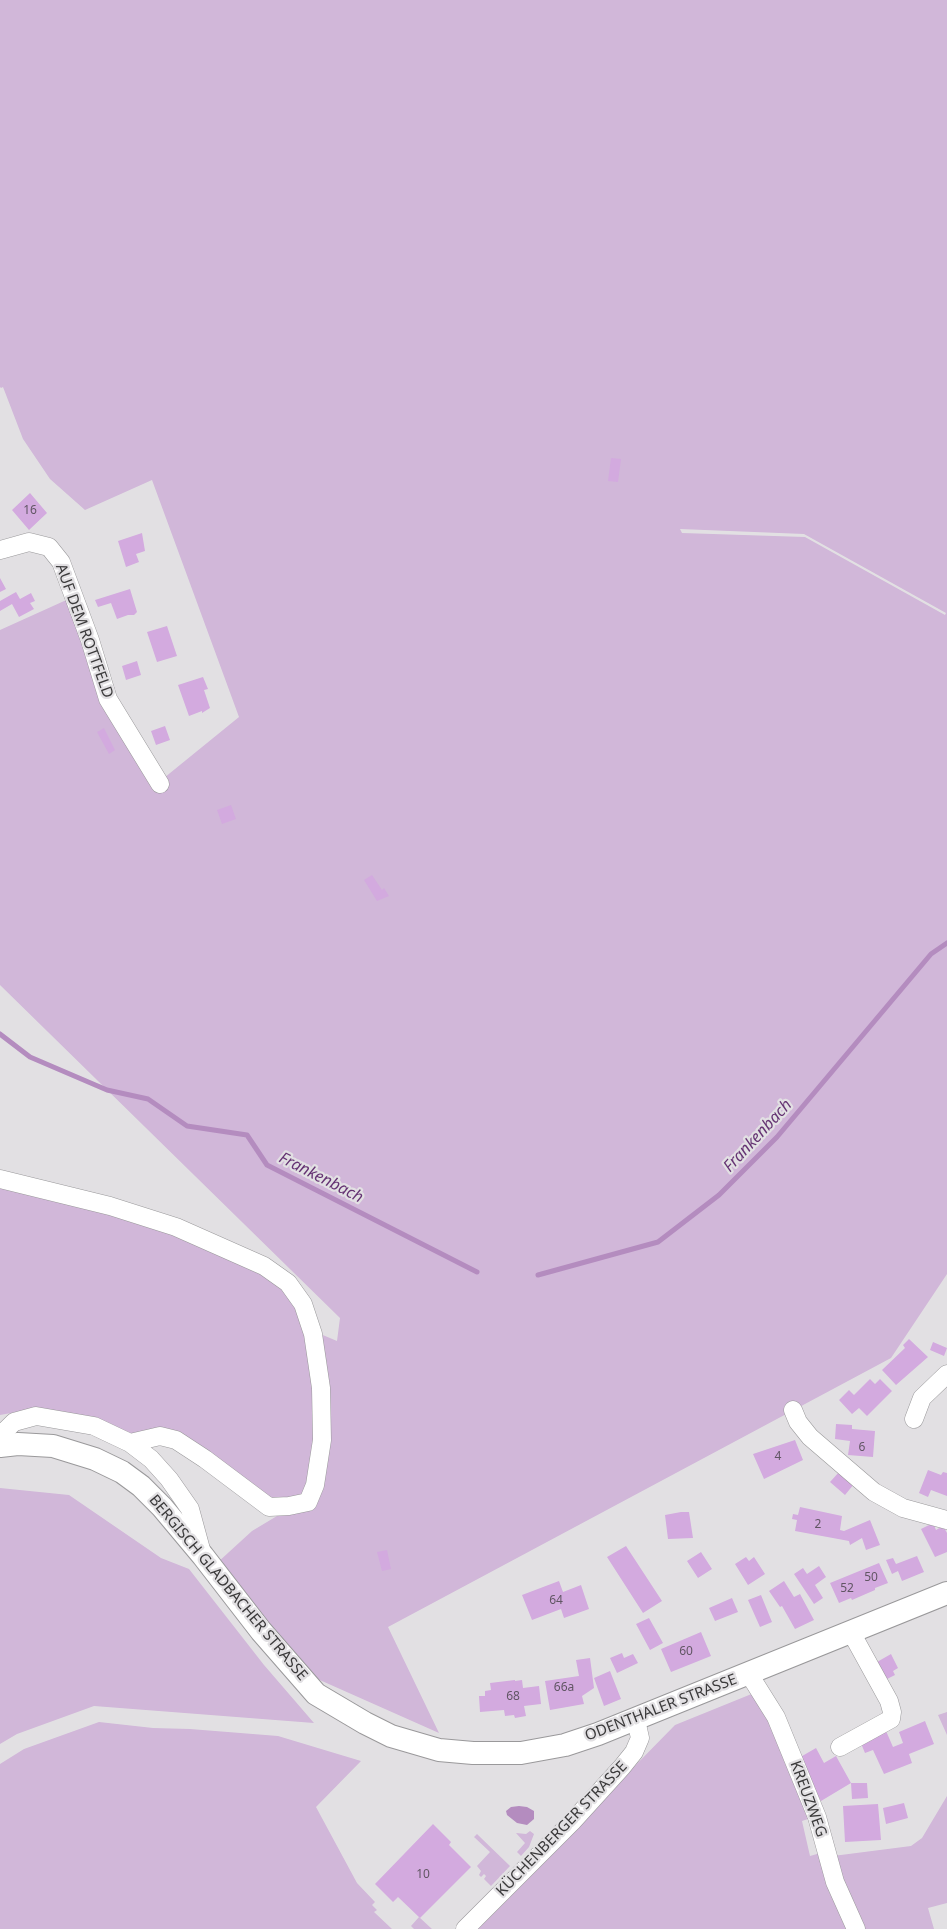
<!DOCTYPE html>
<html>
<head>
<meta charset="utf-8">
<style>
	body { margin:0 }
	canvas { display:block; background:#e2e0e3 }
</style>
</head>
<body>
<canvas width="947" height="1929"></canvas>
<script>
const c = document.querySelector('canvas').getContext('2d');
c.lineJoin = 'round';
function paint(path, color) {
  c.fillStyle = color;
  c.fill(path, 'evenodd');
}
function poly(rows) {
  const path = new Path2D();
  for (const r of rows) {
    path.moveTo(r[0], r[1]);
    for (let i = 2; i < r.length; i += 2) path.lineTo(r[i], r[i + 1]);
  }
  return path;
}
function trace(path, color, width, dash) {
  c.strokeStyle = color;
  c.lineWidth = width;
  c.lineCap = dash ? 'butt' : 'round';
  c.setLineDash(dash || []);
  c.stroke(path);
}
function drawText(font, color, halo, rows, align = 'center') {
  c.font = font + ' "Noto Sans",sans-serif';
  c.lineWidth = 4.5;
  c.setLineDash([]);
  c.textBaseline = 'middle';
  c.strokeStyle = halo;
  c.fillStyle = color;
  for (const [text, x, y, turn = 0] of rows) {
    c.save();
    c.translate(x, y);
    c.rotate((+turn || 0) * Math.PI / 180);
    c.textAlign = isNaN(turn) ? turn : align;
    if (halo) c.strokeText(text, 0, 0);
    c.fillText(text, 0, 0);
    c.restore();
  }
}
paint(poly([
	[0,0,947,0,947,1274,891,1358,388,1627,439,1733,304,1673,217,1563,252,1531,317,1492,318,1333,337,1341,340,1318,0,985,0,630,73,597,108,699,159,782,239,717,152,480,85,510,50,479,23,439,3,387,1,388,0,387],
	[680,529,804,534,946,613,945,615,805,537,682,533],
	[0,1177,110,1206,288,1283,313,1334,315,1485,289,1506,269,1507,205,1459,135,1434,94,1426,34,1409,0,1415],
	[0,1488,69,1495,161,1558,189,1569,264,1665,314,1723,94,1706,17,1734,0,1744],
	[754,1693,768,1715,814,1817,802,1821,810,1856,824,1852,833,1886,829,1892,851,1929,475,1929,675,1725],
	[947,1712,947,1735,938,1715],
	[99,1722,153,1728,190,1729,278,1736,361,1761,316,1807,357,1883,375,1902,372,1905,377,1910,374,1912,392,1929,0,1929,0,1764,24,1749],
	[947,1796,947,1903,928,1908,934,1929,860,1929,833,1856,911,1846,922,1838],
	[530,1831,534,1834,529,1847,521,1856,517,1852,525,1843,516,1833,526,1834],
	[477,1834,510,1866,491,1886,484,1879,486,1876,484,1874,481,1877,479,1875,481,1871,477,1866,490,1852,474,1837],
	[419,1917,432,1929,414,1929,411,1926]
]), '#d1b7d9');
paint(poly([
	[519,1806,527,1807,534,1811,534,1819,527,1825,517,1823,507,1815,506,1811,511,1807]
]), '#b48cbf');
trace(poly([
	[0,1034,30,1057,107,1090,148,1099,187,1126,247,1135,267,1165,477,1272],
	[538,1275,658,1242,719,1195,777,1137,931,954,947,943]
]), '#b48cbf', 5);
paint(poly([
	[611,458,621,459,618,482,608,481],
	[30,493,47,513,29,530,12,510],
	[142,533,145,551,136,554,139,562,126,567,118,541],
	[0,578,6,589,0,592],
	[130,589,137,612,134,615,128,615,117,619,111,603,98,607,95,600],
	[16,592,20,599,31,593,35,601,30,603,34,609,19,617,12,604,0,611,0,601],
	[167,626,177,656,157,662,147,632],
	[137,661,141,675,126,680,122,666],
	[203,677,208,689,204,690,210,708,202,713,202,711,189,716,178,685],
	[165,726,170,740,156,745,151,731],
	[104,728,115,750,109,754,97,732],
	[231,805,236,819,222,824,217,810],
	[372,875,382,890,384,888,389,896,377,901,364,880],
	[909,1339,928,1357,896,1385,882,1370,905,1348,903,1345],
	[933,1342,947,1348,944,1356,930,1350],
	[870,1379,875,1384,880,1379,892,1391,867,1416,859,1408,852,1414,839,1400,849,1390,854,1395],
	[836,1424,852,1425,852,1429,875,1431,873,1457,848,1455,850,1441,835,1439],
	[795,1440,803,1460,764,1479,753,1454],
	[928,1470,941,1475,943,1472,947,1473,947,1496,931,1490,928,1497,919,1493],
	[840,1471,854,1484,845,1495,830,1482],
	[800,1507,842,1516,840,1530,844,1531,870,1520,880,1545,866,1550,862,1538,850,1545,849,1541,795,1531,797,1520,792,1519,793,1514,798,1515],
	[681,1512,689,1512,693,1538,668,1539,665,1515],
	[933,1523,936,1530,943,1526,947,1533,947,1552,935,1557,921,1529],
	[626,1546,662,1601,643,1613,607,1557],
	[387,1550,391,1569,382,1571,377,1552],
	[701,1552,712,1569,698,1578,687,1561],
	[917,1556,924,1572,902,1581,898,1571,892,1574,886,1560,893,1558,896,1564],
	[746,1557,749,1561,754,1557,765,1574,748,1585,735,1564],
	[879,1563,888,1583,875,1588,875,1590,852,1600,851,1598,839,1603,830,1583],
	[819,1566,826,1577,815,1585,823,1598,814,1604,794,1574,803,1568,807,1574],
	[559,1581,563,1592,581,1585,589,1609,564,1618,561,1609,532,1620,522,1595],
	[784,1581,794,1597,800,1594,814,1620,795,1629,782,1606,780,1607,769,1591],
	[761,1595,772,1622,760,1627,748,1600],
	[732,1598,738,1612,715,1621,709,1608],
	[649,1618,663,1643,650,1650,636,1624],
	[701,1632,711,1656,671,1672,661,1649],
	[622,1653,624,1658,633,1654,638,1663,617,1673,610,1658],
	[891,1654,898,1668,893,1671,895,1675,887,1679,877,1662],
	[590,1658,594,1688,582,1696,584,1704,550,1710,545,1681,579,1676,576,1660],
	[610,1671,621,1699,604,1706,594,1678],
	[515,1680,515,1681,522,1680,523,1688,539,1686,541,1704,524,1706,526,1716,515,1718,514,1715,505,1716,504,1710,480,1712,479,1696,485,1696,485,1691,491,1690,490,1683],
	[925,1721,934,1744,909,1754,912,1763,884,1774,873,1750,865,1753,860,1741,886,1731,893,1747,903,1743,899,1732],
	[816,1748,824,1763,836,1756,851,1783,821,1801,797,1759],
	[851,1783,867,1783,868,1798,852,1799],
	[904,1803,908,1818,886,1824,883,1808],
	[878,1804,881,1840,845,1842,843,1806],
	[433,1824,451,1842,449,1845,471,1867,420,1918,398,1897,393,1902,375,1884]
]), '#d3aadf');
const minor = poly([
	[0,550,29,542,49,547,61,562,90,640,108,699,160,784],
	[0,1179,110,1206,176,1227,264,1266,288,1283,303,1304,313,1334,321,1388,322,1440,315,1485,308,1502,289,1506,269,1507,205,1459,176,1440,160,1436,130,1443],
	[793,1410,798,1422,810,1437,874,1492,903,1508,947,1520],
	[914,1419,922,1398,947,1374],
	[0,1436,14,1422,36,1416,94,1426,130,1443,151,1459,169,1479,190,1509,202,1553],
	[749,1674,776,1717,817,1817,835,1882,856,1929],
	[840,1747,891,1719,892,1712,889,1701,851,1632],
	[465,1929,572,1822,622,1767,634,1752,640,1738,636,1720]
]);
const major = poly([
	[0,1446,18,1444,53,1446,95,1459,122,1472,141,1486,162,1507,203,1556,261,1631,316,1694,365,1723,391,1736,439,1750,473,1753,521,1753,565,1745,598,1734,947,1593]
]);
trace(minor, '#9a999b', 19);
trace(major, '#9a999b', 24);
trace(minor, '#fff', 18);
trace(major, '#fff', 22);
drawText('12px', '#615664', null, [
	["16",30,511],
	["6",862,1448],
	["4",778,1457],
	["2",818,1525],
	["50",871,1578],
	["52",847,1589],
	["64",556,1601],
	["60",686,1652],
	["66a",564,1688],
	["68",513,1697],
	["10",423,1875]
]);
drawText('15px', '#3b3a3b', '#e2e0e3', [
	["AUF DEM ROTTFELD",84,631,70],
	["BERGISCH GLADBACHER STRASSE",228,1588,50],
	["ODENTHALER STRASSE",661,1708,-21],
	["KREUZWEG",808,1799,70],
	["KÜCHENBERGER STRASSE",562,1829,-46]
]);
drawText('italic 16px', '#653373', '#e2e0e3', [
	["Frankenbach",758,1136,-47],
	["Frankenbach",321,1178,27]
]);
</script>
</body>
</html>
